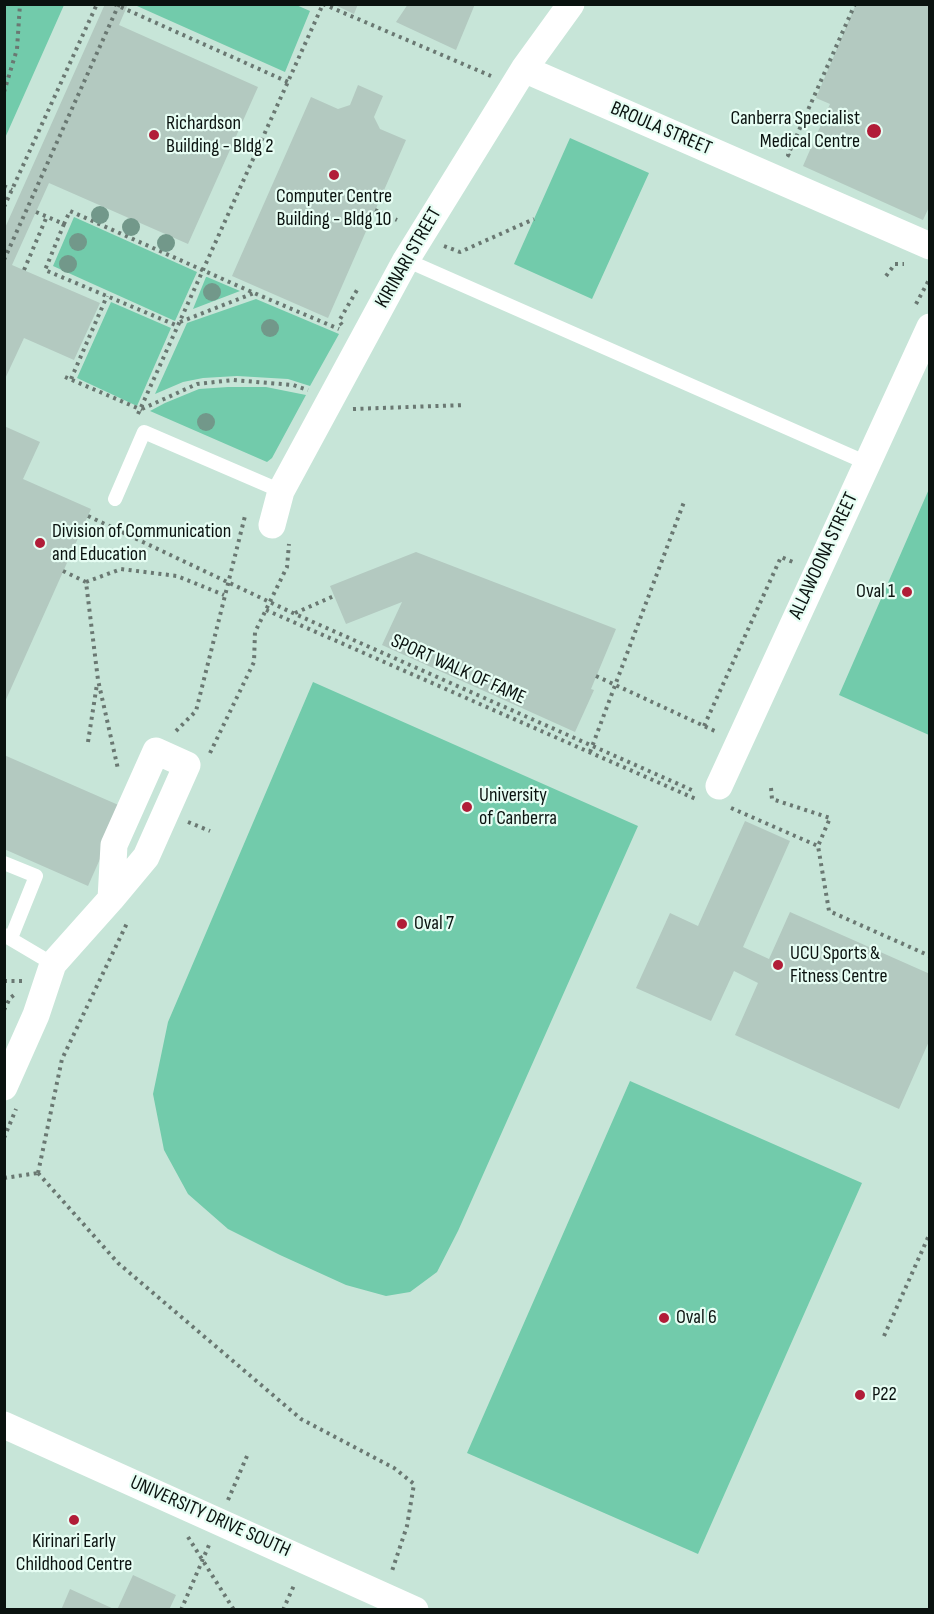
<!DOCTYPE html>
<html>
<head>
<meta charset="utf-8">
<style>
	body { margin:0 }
	#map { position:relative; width:934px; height:1614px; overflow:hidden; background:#d9f0e6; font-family:"Sofia Sans Condensed",sans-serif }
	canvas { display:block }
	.frame { position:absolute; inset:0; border:6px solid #0a120f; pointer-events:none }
</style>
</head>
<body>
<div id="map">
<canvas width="934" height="1614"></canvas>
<div class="frame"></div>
</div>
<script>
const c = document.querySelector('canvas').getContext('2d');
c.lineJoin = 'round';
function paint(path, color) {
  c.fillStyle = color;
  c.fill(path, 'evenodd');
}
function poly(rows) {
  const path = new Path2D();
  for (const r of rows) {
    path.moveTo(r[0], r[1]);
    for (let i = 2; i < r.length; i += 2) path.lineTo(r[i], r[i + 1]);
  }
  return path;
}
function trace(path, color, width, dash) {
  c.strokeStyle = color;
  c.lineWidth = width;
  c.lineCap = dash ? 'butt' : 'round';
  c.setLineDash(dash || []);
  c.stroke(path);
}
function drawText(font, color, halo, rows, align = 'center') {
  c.font = font + ' "Sofia Sans Condensed",sans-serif';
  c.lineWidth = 4.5;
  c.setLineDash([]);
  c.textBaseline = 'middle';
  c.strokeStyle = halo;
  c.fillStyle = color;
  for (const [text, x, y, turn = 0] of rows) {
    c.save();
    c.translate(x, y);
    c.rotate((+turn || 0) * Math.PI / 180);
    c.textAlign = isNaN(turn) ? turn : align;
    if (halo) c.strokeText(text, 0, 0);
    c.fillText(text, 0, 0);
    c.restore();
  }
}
paint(poly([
	[5,5,929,5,929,1609,5,1610]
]), '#c7e5d8');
paint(poly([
	[4,5,64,5,5,138,4,138],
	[138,5,294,4,310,11,285,72,137,6],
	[570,138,649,173,592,299,514,264],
	[74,217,197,272,175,321,53,266],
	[206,277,207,277,240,291,193,309],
	[256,299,339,334,310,386,288,379,237,376,203,378,183,382,155,394,187,323],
	[111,302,171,328,137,406,77,378],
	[228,387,266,387,306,395,272,458,267,462,150,411,165,403,199,389],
	[929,489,930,735,929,735,839,695],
	[313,682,638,826,458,1231,437,1272,410,1292,386,1296,346,1285,280,1255,228,1229,188,1194,164,1150,153,1094,168,1022],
	[630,1081,862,1183,698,1554,467,1453]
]), '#72cbab');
paint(poly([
	[105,4,128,4,119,25,258,87,188,244,49,183,12,265,100,303,74,360,24,338,4,381,4,230],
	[333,4,358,4,354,14],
	[408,4,475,4,456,50,396,22],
	[856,4,930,4,930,205,923,220,803,166,830,104,816,98],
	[358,85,383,96,374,117,380,129,406,140,328,318,232,276,311,97,338,109,350,105],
	[4,426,40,442,23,479,91,509,4,704],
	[416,552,616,629,591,689,594,690,575,732,382,645,402,602,346,624,330,586],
	[4,755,123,807,88,886,4,849],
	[745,821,790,841,743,947,769,959,790,912,930,974,930,1039,899,1109,735,1035,758,983,734,971,711,1021,636,988,670,913,698,926],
	[133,1575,176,1595,169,1610,117,1610],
	[70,1589,116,1610,61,1610]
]), '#b3c9c0');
trace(poly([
	[114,4,288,82],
	[323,4,491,76],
	[4,92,17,49,20,4],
	[790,156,788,155,855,4],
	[4,186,12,190],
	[4,207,97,4],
	[375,210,397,220],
	[36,212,64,224,70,211,254,293,339,329],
	[64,224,45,270,178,326],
	[444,246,460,252,534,219],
	[4,260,119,4],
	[24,270,47,216],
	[886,276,895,264,904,264],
	[916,304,930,278],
	[180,322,254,293],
	[342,325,339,321,357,290],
	[65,377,142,410],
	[71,379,107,296],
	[142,409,197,384,233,380,293,385,308,390],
	[353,409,465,405],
	[138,414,323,4],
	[88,516,295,614,694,791],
	[63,571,86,582,98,680,118,769],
	[86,582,121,569,177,576,224,595],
	[266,610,696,799],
	[295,613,334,596],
	[596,676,717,732],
	[704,726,781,557,793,562],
	[176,731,196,711,245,516],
	[88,742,97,684],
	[590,752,684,502],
	[210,753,254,662,255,632,287,567,289,544],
	[771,788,772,799,830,818,818,846,829,911,930,956],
	[731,808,818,846],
	[188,822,210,831],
	[4,981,22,981],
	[4,1010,10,998,14,995],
	[4,1138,16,1109],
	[38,1173,62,1059,128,921],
	[38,1173,118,1263,301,1419,394,1468,414,1484,407,1526,392,1571],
	[4,1178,38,1173],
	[884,1336,930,1233],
	[228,1500,247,1456],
	[188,1537,234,1610],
	[181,1610,209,1545],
	[283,1610,295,1583]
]), '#6a7872', 4, [3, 4.5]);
trace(poly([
	[406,260,867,463],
	[115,499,144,432,281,491],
	[4,863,36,876,11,938],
	[4,935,53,964]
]), '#fff', 14);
trace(poly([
	[524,69,930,246],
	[272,525,281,491,406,260,524,69,571,4],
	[719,786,930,327],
	[4,1087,36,1015,53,964,111,899,146,857,187,765,156,751,114,845,111,899],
	[4,1425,415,1610]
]), '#fff', 27);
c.fillStyle = '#72988a';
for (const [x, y] of [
	[100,215],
	[131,227],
	[78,242],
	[166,243],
	[68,264],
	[212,292],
	[270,328],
	[206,422]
]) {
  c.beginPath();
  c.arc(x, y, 9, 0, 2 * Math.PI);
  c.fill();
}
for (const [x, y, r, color] of [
	[874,131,8,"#b11d38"],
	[154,135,6,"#b11d38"],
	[334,175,6,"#b11d38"],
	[40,543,6,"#b11d38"],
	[907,592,6,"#b11d38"],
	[467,807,6,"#b11d38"],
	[402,924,6,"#b11d38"],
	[778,965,6,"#b11d38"],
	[664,1318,6,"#b11d38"],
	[860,1395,6,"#b11d38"],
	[74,1520,6,"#b11d38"]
]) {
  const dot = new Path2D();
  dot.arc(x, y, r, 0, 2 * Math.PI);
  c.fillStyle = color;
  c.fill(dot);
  trace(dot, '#e6fdf3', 2);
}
drawText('20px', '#0a120f', '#e6fdf3', [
	["Canberra Specialist",860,119,"right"],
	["Medical Centre",860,142,"right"],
	["Richardson",166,124],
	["Building - Bldg 2",166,147],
	["Computer Centre",334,197,"center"],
	["Building - Bldg 10",334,220,"center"],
	["Division of Communication",52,532],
	["and Education",52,555],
	["Oval 1",895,592,"right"],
	["University",479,796],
	["of Canberra",479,819],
	["Oval 7",414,924],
	["UCU Sports &",790,954],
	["Fitness Centre",790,977],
	["Oval 6",676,1318],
	["P22",872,1395],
	["Kirinari Early",74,1542,"center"],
	["Childhood Centre",74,1565,"center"]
], 'left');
drawText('20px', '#0a120f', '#e6fdf3', [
	["BROULA STREET",661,129,23],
	["KIRINARI STREET",409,258,-60],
	["ALLAWOONA STREET",824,556,-65],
	["SPORT WALK OF FAME",458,670,24],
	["UNIVERSITY DRIVE SOUTH",210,1517,24]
]);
</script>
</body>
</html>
